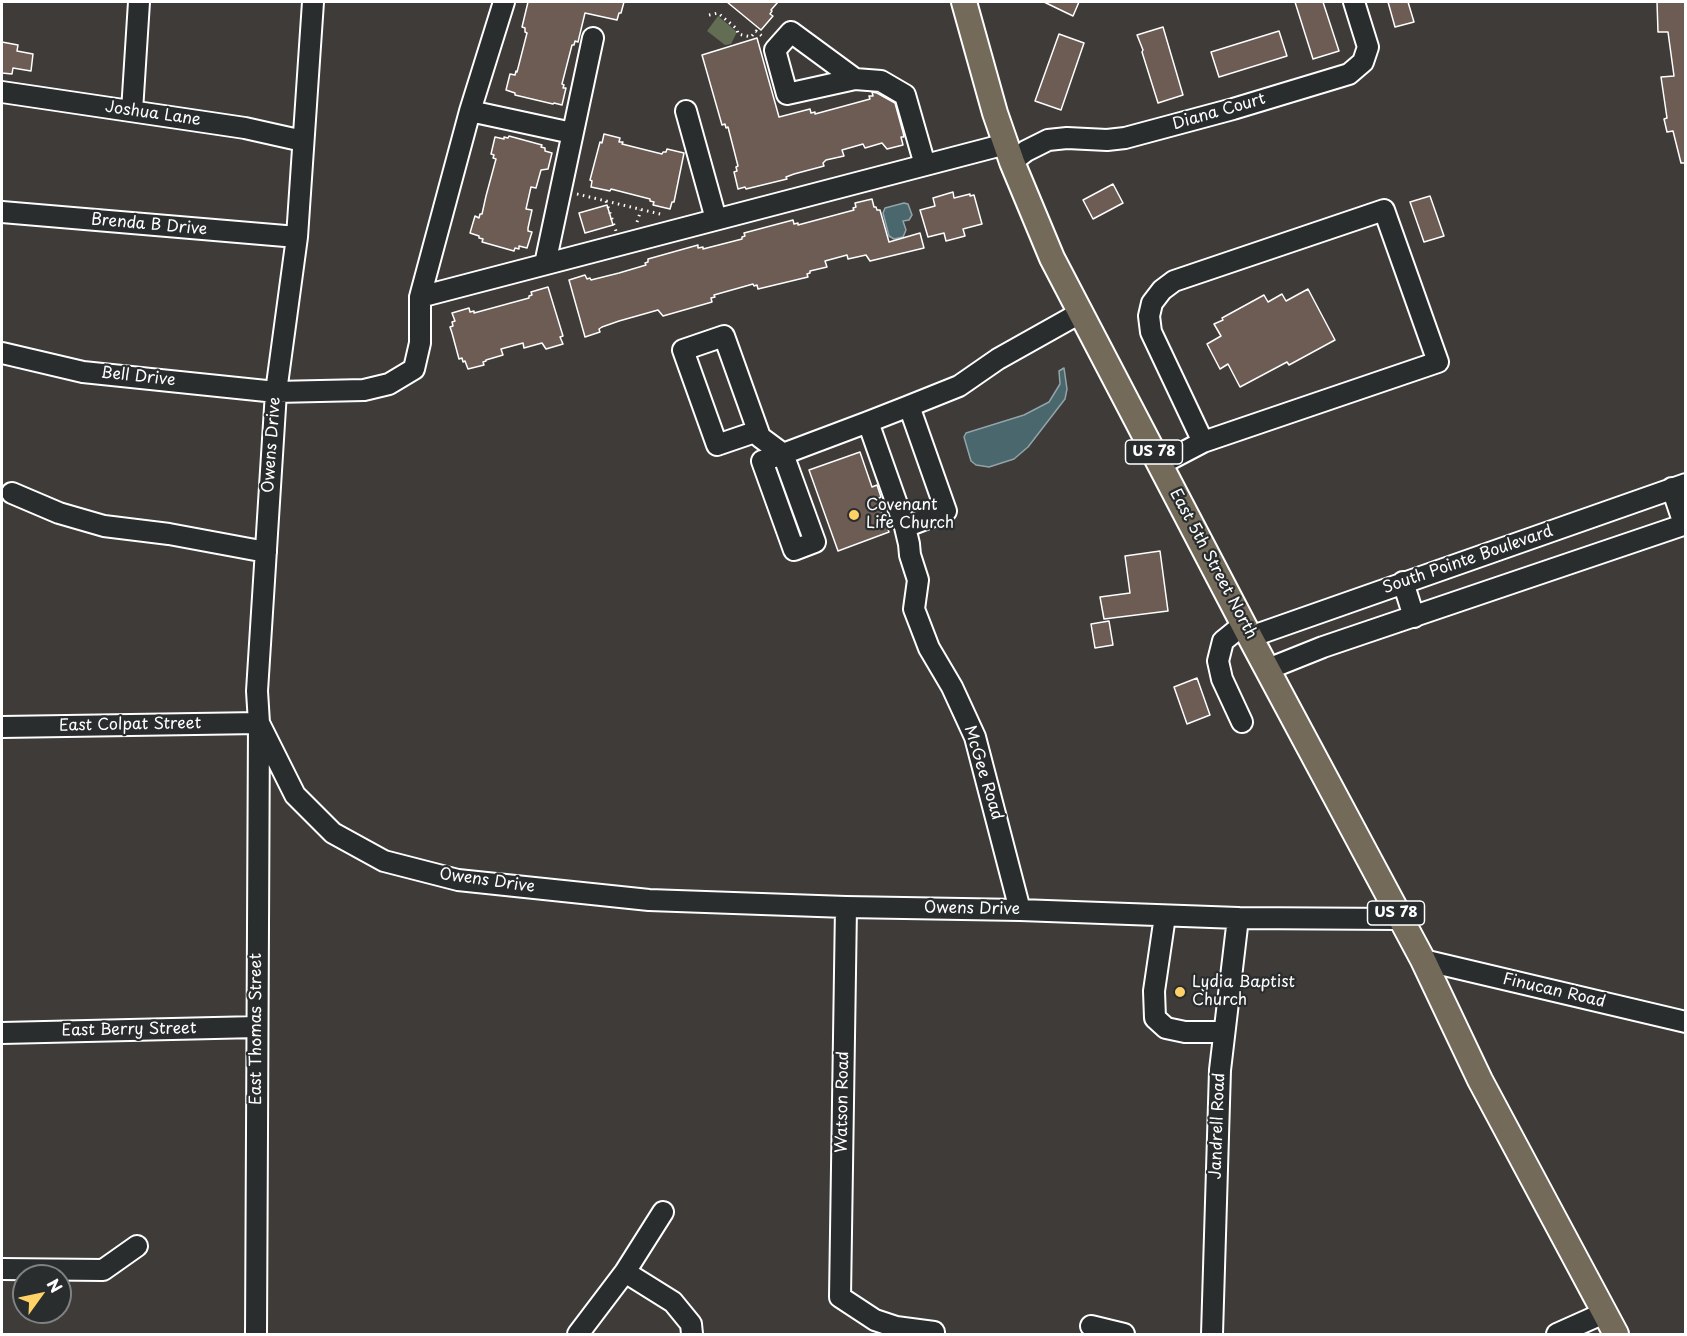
<!DOCTYPE html>
<html>
<head>
<meta charset="utf-8">
<style>
	body { margin:0 }
	#map { position:relative; width:1687px; height:1336px; overflow:hidden; background:#3e3b39; font-family:"Playpen Sans",sans-serif }
	canvas { display:block }
	.frame { position:absolute; inset:0; border:3px solid #fff; pointer-events:none }
	.north { position:absolute; left:12px; top:1264px; width:60px; height:60px; box-sizing:border-box; background:#2a2d2e; border:2px solid #7f8182; border-radius:50%; rotate:57deg; font-size:16px; font-weight:700; line-height:24px; text-align:center; color:#fff }
	.north::after { content:''; display:block; margin:auto; width:21px; height:27px; background:#ffd166; clip-path:polygon(50% 0,100% 100%,50% 72%,0 100%) }
</style>
</head>
<body>
<div id="map">
<canvas width="1687" height="1336"></canvas>
<div class="frame"></div>
<div class="north">N</div>
</div>
<script>
const c = document.querySelector('canvas').getContext('2d');
c.lineJoin = 'round';
function paint(path, color) {
  c.fillStyle = color;
  c.fill(path, 'evenodd');
}
function poly(rows) {
  const path = new Path2D();
  for (const r of rows) {
    path.moveTo(r[0], r[1]);
    for (let i = 2; i < r.length; i += 2) path.lineTo(r[i], r[i + 1]);
  }
  return path;
}
function trace(path, color, width, dash) {
  c.strokeStyle = color;
  c.lineWidth = width;
  c.lineCap = dash ? 'butt' : 'round';
  c.setLineDash(dash || []);
  c.stroke(path);
}
function drawText(font, color, halo, rows, align = 'center') {
  c.font = font + ' "Playpen Sans",sans-serif';
  c.lineWidth = 4.5;
  c.setLineDash([]);
  c.textBaseline = 'middle';
  c.strokeStyle = halo;
  c.fillStyle = color;
  for (const [text, x, y, turn = 0] of rows) {
    c.save();
    c.translate(x, y);
    c.rotate((+turn || 0) * Math.PI / 180);
    c.textAlign = isNaN(turn) ? turn : align;
    if (halo) c.strokeText(text, 0, 0);
    c.fillText(text, 0, 0);
    c.restore();
  }
}
paint(poly([
	[718,16,737,32,731,44,725,45,707,31]
]), '#636d53');
const water = poly([
	[904,203,908,204,912,215,909,220,903,221,906,230,903,237,894,239,889,236,883,213,885,208,904,203],
	[1064,368,1067,389,1065,399,1028,447,1014,459,989,467,976,465,971,461,964,437,966,433,1024,415,1049,402,1060,384,1059,371,1064,368]
]);
paint(water, '#4a676e');
trace(water, '#92a4a8', 1.5);
const building = poly([
	[528,2,624,2,621,13,619,13,617,20,585,13,578,42,575,41,574,45,572,45,562,84,564,85,563,88,566,88,562,105,554,103,553,104,515,95,515,93,506,90,510,74,515,75,516,71,517,72,527,33,525,32,525,28,522,27,528,2],
	[727,2,778,2,771,10,772,11,770,14,773,16,761,30,727,2],
	[1044,2,1079,2,1073,16,1044,2],
	[1295,2,1323,2,1339,51,1313,59,1295,2],
	[1388,2,1408,2,1414,22,1395,27,1388,2],
	[1657,2,1686,2,1686,163,1681,163,1673,131,1667,132,1664,119,1667,118,1661,77,1674,76,1668,32,1658,32,1657,2],
	[1163,27,1183,95,1158,103,1142,52,1143,50,1137,35,1163,27],
	[1279,31,1287,56,1219,77,1211,52,1279,31],
	[1059,34,1084,43,1061,110,1035,101,1059,34],
	[757,38,779,117,810,109,811,113,815,112,815,114,870,99,869,96,873,96,872,92,877,93,895,103,903,132,904,137,901,137,903,145,887,149,882,143,865,148,863,144,842,150,844,156,826,160,823,163,824,166,794,174,786,177,787,179,746,189,745,187,738,189,734,172,737,171,736,167,738,166,728,127,726,128,725,124,722,125,702,55,757,38],
	[2,42,18,45,17,51,33,54,31,71,13,68,12,74,2,73,2,42],
	[604,134,620,138,619,142,623,142,622,144,662,154,663,152,666,152,667,149,684,153,674,202,672,202,670,209,653,205,654,202,650,201,650,199,611,189,610,191,591,187,592,181,590,180,600,142,602,143,604,134],
	[509,136,542,145,541,147,545,148,545,151,552,153,548,169,541,170,536,188,531,187,526,209,532,210,528,228,528,231,532,232,527,248,519,246,519,249,515,248,514,251,482,242,483,239,479,238,479,236,470,233,475,216,479,218,480,214,482,214,486,196,496,159,493,158,494,155,491,154,495,137,504,139,504,137,508,138,509,136],
	[1113,184,1123,203,1093,219,1083,200,1113,184],
	[953,192,954,198,970,194,970,196,974,195,982,224,963,229,965,236,946,241,944,233,928,237,920,210,935,206,933,198,953,192],
	[1430,196,1444,236,1424,242,1410,202,1430,196],
	[872,199,874,207,876,207,877,210,880,210,889,242,920,233,924,248,870,261,866,255,848,259,847,255,825,261,827,267,810,271,810,273,807,274,808,277,758,289,757,285,754,286,753,284,714,295,715,297,711,298,712,302,663,316,658,310,619,321,602,327,599,329,600,332,585,337,569,280,585,275,587,279,590,278,591,280,619,273,646,265,645,263,648,262,648,259,698,245,698,248,703,247,703,249,742,239,742,237,745,236,744,233,793,220,794,224,798,223,798,225,854,210,853,208,856,207,855,203,872,199],
	[607,205,613,225,585,233,579,213,607,205],
	[548,287,563,336,560,337,563,344,546,349,542,343,524,348,523,343,501,349,503,355,486,360,486,361,483,362,484,365,468,369,465,361,463,362,462,358,459,359,452,333,450,327,453,326,452,322,455,321,452,313,469,308,470,312,474,311,474,313,529,298,529,296,532,295,531,292,548,287],
	[1308,289,1335,340,1289,365,1287,362,1240,387,1228,364,1220,369,1207,344,1221,336,1214,324,1223,320,1222,318,1264,295,1268,302,1282,294,1286,301,1308,289],
	[860,452,872,487,877,485,881,497,877,499,889,532,838,551,809,470,860,452],
	[1160,551,1168,611,1104,619,1100,597,1130,593,1125,556,1160,551],
	[1109,621,1113,645,1095,648,1091,624,1109,621],
	[1197,678,1210,715,1187,724,1174,687,1197,678]
]);
paint(building, '#6c5c54');
trace(building, '#fff', 1.5);
const minor = poly([
	[313,2,297,237,276,392,257,691,259,723,295,795,333,833,384,861,458,880,649,900,846,907,1020,910,1238,918,1399,919],
	[504,2,470,111,420,297,1006,144],
	[855,79,787,94,775,50,791,32,855,79,881,81,905,95,925,165],
	[2,92,245,128,303,141],
	[132,111,139,2],
	[470,111,572,133],
	[686,111,716,219],
	[1012,162,1026,151,1048,140,1067,138,1107,140,1125,138,1233,109,1349,74,1363,62,1368,47,1354,2],
	[2,212,297,237],
	[545,264,593,38],
	[2,353,83,372,276,392,364,390,389,384,414,369,420,343,420,297],
	[868,422,905,527],
	[758,431,717,445,683,350,724,336,758,431,760,437,783,454,815,542,794,550,762,461,783,454,868,422,909,406],
	[1161,464,1203,442,1438,362,1384,210,1174,281,1162,290,1152,303,1149,316,1151,332,1203,442],
	[1672,488,1684,524],
	[12,493,59,513,104,526,169,534,266,552],
	[1403,582,1414,617],
	[1250,637,1686,484],
	[1268,669,1323,647,1686,524],
	[1242,722,1222,679,1218,661,1223,641,1244,624],
	[2,727,259,723,256,1334],
	[846,907,840,1297,875,1320,896,1327,934,1332],
	[1020,910,975,737,952,687,929,648,914,609,918,580,910,555,909,544,905,527,946,511,909,406,959,386,998,359,1080,313],
	[1165,916,1154,991,1155,1018,1166,1028,1185,1032,1224,1032],
	[1423,960,1686,1022],
	[2,1033,257,1027],
	[2,1269,103,1270,137,1246],
	[625,1272,673,1302,691,1324,692,1334],
	[1091,1326,1124,1334],
	[578,1334,625,1272,663,1212],
	[1212,1334,1220,1070,1238,918],
	[1557,1334,1604,1313]
]);
const major = poly([
	[964,2,995,113,1012,162,1052,258,1250,637,1423,960,1480,1080,1616,1334]
]);
trace(minor, '#fff', 24);
trace(major, '#fff', 28);
trace(poly([
	[709,15,718,13,737,29,738,34,751,37,756,31,764,38],
	[577,194,664,215],
	[606,201,616,231],
	[637,222,641,210]
]), '#fff', 3, [1.5, 4.5]);
trace(minor, '#2a2d2e', 20);
trace(major, '#746a5a', 24);
for (const [x, y, r, color] of [
	[854,515,6,"#ffd166"],
	[1180,992,6,"#ffd166"]
]) {
  const dot = new Path2D();
  dot.arc(x, y, r, 0, 2 * Math.PI);
  c.fillStyle = color;
  c.fill(dot);
  trace(dot, '#2a2d2e', 2);
}
for (const [x, y, w] of [
	[1154,452,57],
	[1396,913,57]
]) {
  const box = new Path2D();
  box.roundRect(x - w / 2, y - 12, w, 24, 4.5);
  c.fillStyle = '#2a2d2e';
  c.fill(box);
  trace(box, '#fff', 1.5);
}
drawText('bold 15px', '#fff', null, [
	["US 78",1154,452],
	["US 78",1396,913]
]);
drawText('16px', '#fff', '#2a2d2e', [
	["Diana Court",1219,112,-16],
	["Joshua Lane",153,114,8],
	["Brenda B Drive",149,225,5],
	["Bell Drive",138,377,6],
	["Owens Drive",272,445,-86],
	["South Pointe Boulevard",1468,560,-19],
	["East 5th Street North",1213,564,62],
	["East Colpat Street",130,725,-1],
	["McGee Road",983,773,73],
	["Owens Drive",487,881,8],
	["Owens Drive",972,909,1],
	["Finucan Road",1554,991,13],
	["East Thomas Street",257,1029,-90],
	["East Berry Street",129,1030,-1],
	["Watson Road",843,1102,-89],
	["Jandrell Road",1218,1126,-88]
]);
drawText('16px', '#fff', '#2a2d2e', [
	["Covenant",866,506],
	["Life Church",866,524],
	["Lydia Baptist",1192,983],
	["Church",1192,1001]
], 'left');
</script>
</body>
</html>
